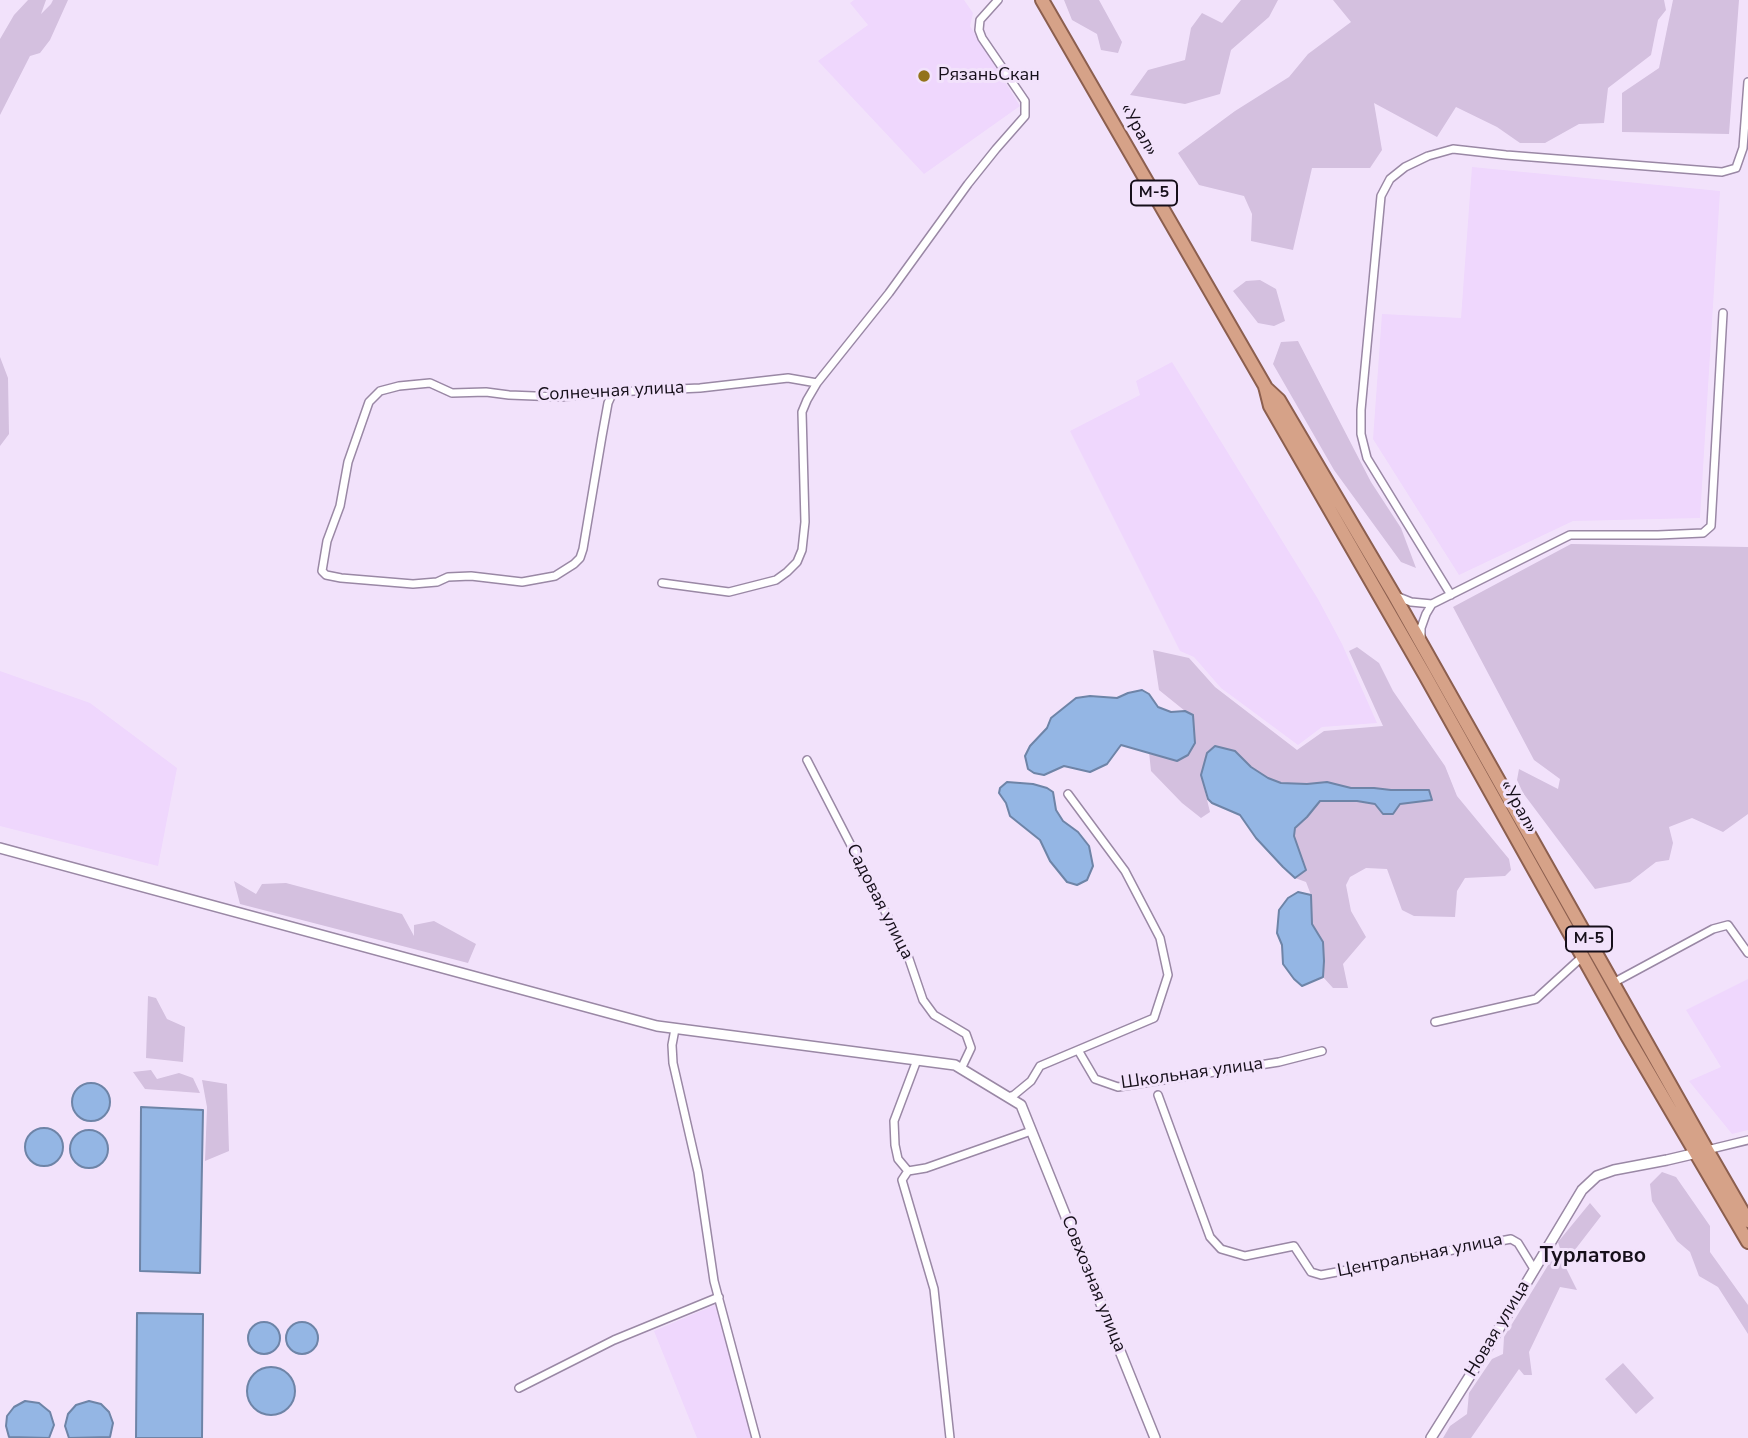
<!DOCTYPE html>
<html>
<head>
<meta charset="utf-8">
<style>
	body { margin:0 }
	canvas { display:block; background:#f2e2fb }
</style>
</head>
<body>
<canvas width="1748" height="1438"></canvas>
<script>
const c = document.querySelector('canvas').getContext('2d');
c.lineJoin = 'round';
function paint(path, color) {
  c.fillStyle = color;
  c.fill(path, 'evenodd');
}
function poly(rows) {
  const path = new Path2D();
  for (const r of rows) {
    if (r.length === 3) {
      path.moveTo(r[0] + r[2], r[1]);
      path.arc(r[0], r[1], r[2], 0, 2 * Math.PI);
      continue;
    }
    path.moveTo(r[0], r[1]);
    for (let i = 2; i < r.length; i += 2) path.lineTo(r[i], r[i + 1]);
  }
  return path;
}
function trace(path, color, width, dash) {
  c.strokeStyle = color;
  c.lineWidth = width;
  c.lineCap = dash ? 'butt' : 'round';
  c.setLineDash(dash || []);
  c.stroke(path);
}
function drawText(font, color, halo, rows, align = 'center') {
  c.font = font + ' "Nunito Sans",sans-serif';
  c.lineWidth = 6;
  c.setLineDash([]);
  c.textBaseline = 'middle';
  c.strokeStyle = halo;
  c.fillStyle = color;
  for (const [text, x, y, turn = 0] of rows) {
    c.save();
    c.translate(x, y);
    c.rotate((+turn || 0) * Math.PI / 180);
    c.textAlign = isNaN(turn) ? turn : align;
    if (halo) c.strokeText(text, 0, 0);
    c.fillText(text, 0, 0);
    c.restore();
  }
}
paint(poly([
	[854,0,964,0,973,13,970,26,1020,106,924,174,818,61,868,25,850,3],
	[1472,167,1720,191,1700,518,1573,521,1459,575,1373,439,1382,314,1461,318],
	[1172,362,1318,599,1342,644,1377,723,1322,727,1298,745,1221,688,1194,657,1180,651,1070,431,1140,395,1136,381],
	[0,671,90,703,177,768,158,866,0,826],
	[1748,979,1748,1130,1732,1134,1689,1081,1721,1067,1686,1010],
	[717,1304,751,1438,697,1438,654,1331]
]), '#efd7fd');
paint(poly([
	[28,0,46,0,41,14,51,4,53,0,68,0,50,40,40,53,30,56,0,115,0,39,14,15],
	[1064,0,1099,0,1122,42,1118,53,1101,50,1097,34,1072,20],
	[1241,0,1278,0,1269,17,1231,50,1220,94,1185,104,1130,95,1148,70,1185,60,1191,28,1202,13,1222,23],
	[1333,0,1664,0,1666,10,1658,20,1651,55,1608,88,1604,123,1579,124,1545,143,1520,143,1497,127,1456,107,1437,137,1374,103,1382,150,1370,168,1312,168,1293,250,1251,241,1252,214,1244,196,1199,185,1178,153,1235,111,1289,77,1308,54,1351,22],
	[1673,0,1739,0,1729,134,1622,132,1622,93,1659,68],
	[1260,280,1276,289,1285,321,1274,326,1258,323,1233,291,1246,281],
	[1298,341,1371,482,1401,528,1416,568,1401,562,1334,470,1273,364,1281,342],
	[0,357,8,378,9,434,0,446],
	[1571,544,1748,547,1748,814,1723,832,1692,818,1669,827,1673,843,1669,860,1656,862,1630,882,1595,889,1523,793,1517,780,1519,769,1558,789,1560,779,1534,760,1453,607],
	[1357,647,1379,663,1393,691,1445,766,1457,796,1509,859,1511,870,1505,876,1465,878,1457,891,1455,917,1414,916,1402,910,1387,869,1366,868,1350,877,1346,885,1351,911,1366,937,1343,964,1348,988,1333,988,1323,977,1323,942,1312,924,1311,895,1306,882,1295,878,1306,870,1294,836,1295,828,1307,817,1320,801,1357,801,1375,804,1383,814,1400,804,1429,790,1391,790,1374,788,1351,788,1327,782,1307,784,1281,783,1268,778,1251,767,1235,751,1201,775,1210,812,1201,818,1182,803,1151,771,1149,752,1177,761,1195,742,1193,715,1185,711,1159,690,1153,650,1189,658,1215,687,1297,750,1324,731,1383,726,1349,651],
	[234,881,256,894,262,884,286,883,402,914,414,936,414,925,434,921,476,944,468,963,240,904],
	[148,996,156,998,167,1019,185,1027,183,1062,146,1058],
	[151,1070,157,1079,179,1073,193,1078,200,1093,145,1089,133,1072],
	[202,1080,227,1084,229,1151,205,1161,207,1107],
	[1662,1172,1676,1177,1710,1226,1710,1252,1748,1305,1748,1334,1718,1287,1699,1276,1690,1252,1677,1241,1652,1201,1650,1184],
	[1590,1203,1601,1216,1564,1264,1577,1290,1560,1287,1529,1352,1532,1375,1524,1375,1519,1369,1471,1438,1443,1438,1450,1426,1467,1414,1469,1393,1492,1359,1503,1354,1504,1337,1550,1262,1563,1258,1558,1242],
	[1623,1363,1654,1398,1636,1414,1605,1379]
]), '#d4c0df');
const water = poly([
	[1142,690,1149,694,1158,707,1171,712,1185,711,1193,715,1195,743,1188,755,1177,761,1121,745,1107,764,1090,772,1064,766,1044,775,1034,773,1028,769,1025,756,1030,746,1047,728,1051,718,1076,698,1090,696,1117,698,1128,693,1142,690],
	[1215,746,1235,751,1251,767,1268,778,1281,783,1307,784,1327,782,1351,788,1374,788,1391,790,1429,790,1432,800,1400,804,1393,814,1383,814,1375,804,1357,801,1320,801,1307,817,1295,828,1294,836,1306,870,1295,878,1283,867,1256,838,1240,815,1212,803,1208,799,1201,775,1207,753,1215,746],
	[1007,782,1033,784,1047,788,1053,792,1056,810,1063,821,1078,832,1089,846,1093,866,1087,880,1077,885,1067,882,1050,861,1040,840,1010,816,1006,803,999,793,1000,788,1007,782],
	[1298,892,1311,895,1312,924,1323,942,1324,961,1323,977,1302,986,1294,979,1283,964,1282,945,1277,933,1279,910,1288,898,1298,892],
	[91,1102,19],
	[141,1107,203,1110,200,1273,140,1271,141,1107],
	[44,1147,19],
	[89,1149,19],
	[137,1313,203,1314,202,1438,136,1438,137,1313],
	[302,1338,16],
	[264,1338,16],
	[271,1391,24],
	[25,1401,39,1403,50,1412,54,1425,49,1438,9,1437,6,1426,7,1416,14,1407,25,1401],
	[89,1401,101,1404,109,1412,113,1423,110,1437,69,1438,65,1426,68,1414,76,1405,89,1401]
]);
paint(water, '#94b6e4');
trace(water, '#6e84a7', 2);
const minor = poly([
	[613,392,608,403,602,436,583,549,580,558,574,564,555,576,522,582,471,576,448,577,437,582,413,584,341,578,326,575,322,571,327,541,340,506,348,462,369,402,380,391,399,386,430,383,452,393,486,392,509,395,560,397,613,392,700,388,788,378,817,383],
	[662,583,729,592,776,580,787,572,797,562,802,550,805,522,802,412,807,400,817,383,889,293,968,184,996,149,1025,116,1025,101,982,38,979,30,980,20,998,0],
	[1451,595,1367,458,1361,434,1361,410,1381,196,1390,179,1405,167,1428,156,1453,149,1506,155,1722,172,1736,168,1743,148,1748,82],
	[1396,596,1411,602,1432,604,1570,535,1658,535,1703,533,1711,526,1723,313],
	[1421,639,1421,628,1426,614,1432,604],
	[807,760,908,956,923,1000,934,1015,966,1034,971,1048,961,1069],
	[1613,983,1713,929,1728,925,1748,953],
	[1435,1022,1536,999,1583,956],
	[675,1029,672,1045,673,1063,698,1172,714,1281,756,1438],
	[1078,1050,1095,1079,1118,1087,1279,1062,1322,1051],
	[1158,1095,1210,1237,1221,1249,1245,1256,1294,1246,1311,1272,1321,1275,1511,1239,1518,1243,1534,1269],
	[1008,1097,1014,1095,1031,1081,1040,1066,1154,1018,1168,975,1160,938,1125,871,1068,794],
	[1707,1150,1748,1140],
	[908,1171,902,1180,934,1289,950,1438],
	[908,1171,926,1168,1031,1131],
	[908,1171,898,1159,895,1145,894,1121,917,1060],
	[519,1388,614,1340,719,1297]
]);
const tertiary = poly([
	[0,848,657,1026,955,1065,1021,1105,1155,1438],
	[1431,1438,1488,1347,1582,1190,1597,1176,1614,1170,1667,1160,1701,1152]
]);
const trunk = poly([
	[1042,0,1265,386,1270,406,1425,675,1626,1034,1748,1242],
	[1265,387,1279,400,1394,595,1707,1150,1748,1221]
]);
trace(minor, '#9a88a5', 10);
trace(tertiary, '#9a88a5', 12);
trace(trunk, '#8c5f4f', 16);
trace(minor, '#fff', 7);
trace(tertiary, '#fff', 9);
trace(trunk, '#d6a288', 12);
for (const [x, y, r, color] of [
	[924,76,7,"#93731a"]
]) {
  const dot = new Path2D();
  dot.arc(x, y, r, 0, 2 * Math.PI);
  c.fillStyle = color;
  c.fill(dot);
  trace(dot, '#f2e2fb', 2.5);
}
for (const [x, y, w] of [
	[1154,193,46],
	[1589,939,46]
]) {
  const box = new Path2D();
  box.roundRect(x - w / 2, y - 12.5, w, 25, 5);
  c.fillStyle = '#f2e2fb';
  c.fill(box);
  trace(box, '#160f1a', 2);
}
drawText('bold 16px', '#160f1a', null, [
	["М-5",1154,193],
	["М-5",1589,939]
]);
drawText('18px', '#160f1a', '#f2e2fb', [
	["РязаньСкан",938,76]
], 'left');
drawText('18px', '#160f1a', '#f2e2fb', [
	["«Урал»",1138,130,60],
	["Солнечная улица",611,392,-3],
	["«Урал»",1518,807,61],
	["Садовая улица",879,902,63],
	["Школьная улица",1192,1074,-8],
	["Центральная улица",1420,1256,-11],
	["Совхозная улица",1093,1284,68],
	["Новая улица",1498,1329,-59]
]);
drawText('bold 21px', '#160f1a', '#f2e2fb', [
	["Турлатово",1593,1257]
]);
</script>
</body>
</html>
